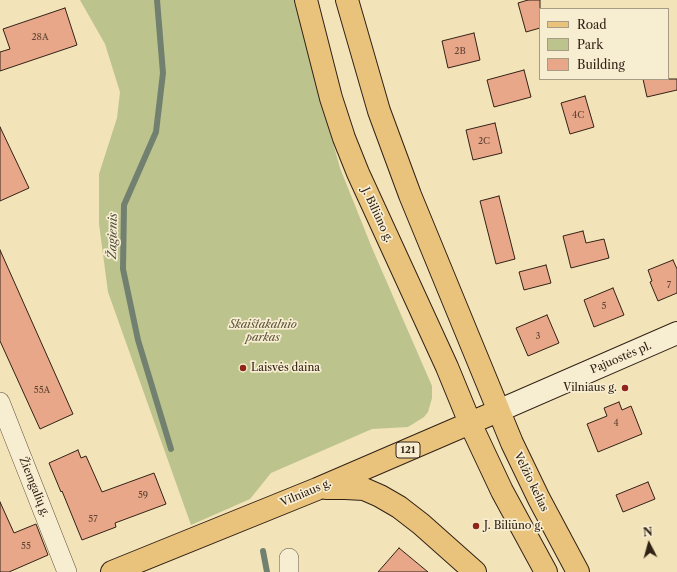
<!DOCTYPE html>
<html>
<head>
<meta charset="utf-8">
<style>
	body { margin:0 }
	#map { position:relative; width:677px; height:572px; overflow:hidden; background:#f2e3b8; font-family:"Libre Caslon Text",serif }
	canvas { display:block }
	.legend { position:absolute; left:539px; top:8px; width:130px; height:72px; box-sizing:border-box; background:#f7edd1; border:1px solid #a89c86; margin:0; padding:5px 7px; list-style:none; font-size:12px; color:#322216 }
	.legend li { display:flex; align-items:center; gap:8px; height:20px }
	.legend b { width:20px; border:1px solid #a89c86 }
	.north { position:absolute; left:629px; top:524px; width:40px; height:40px; -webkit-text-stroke:3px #f7edd1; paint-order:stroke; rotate:354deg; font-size:11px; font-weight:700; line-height:16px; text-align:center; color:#322216 }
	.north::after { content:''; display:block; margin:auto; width:14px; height:18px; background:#322216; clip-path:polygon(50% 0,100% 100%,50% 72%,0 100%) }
</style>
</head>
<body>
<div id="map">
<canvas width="677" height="572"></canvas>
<ul class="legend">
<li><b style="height:5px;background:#e9c27c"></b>Road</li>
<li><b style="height:11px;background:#bdc38d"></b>Park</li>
<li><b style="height:11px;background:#e8a789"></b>Building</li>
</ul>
<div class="north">N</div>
</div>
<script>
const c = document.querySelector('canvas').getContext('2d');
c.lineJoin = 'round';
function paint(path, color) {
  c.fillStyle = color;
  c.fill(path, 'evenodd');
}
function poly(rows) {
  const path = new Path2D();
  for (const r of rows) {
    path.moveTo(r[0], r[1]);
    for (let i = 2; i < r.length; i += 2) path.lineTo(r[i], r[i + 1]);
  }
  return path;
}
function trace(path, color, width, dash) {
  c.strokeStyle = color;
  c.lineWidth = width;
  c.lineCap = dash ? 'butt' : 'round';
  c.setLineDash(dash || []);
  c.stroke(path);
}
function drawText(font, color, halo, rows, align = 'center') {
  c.font = font + ' "Libre Caslon Text",serif';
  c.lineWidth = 3.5;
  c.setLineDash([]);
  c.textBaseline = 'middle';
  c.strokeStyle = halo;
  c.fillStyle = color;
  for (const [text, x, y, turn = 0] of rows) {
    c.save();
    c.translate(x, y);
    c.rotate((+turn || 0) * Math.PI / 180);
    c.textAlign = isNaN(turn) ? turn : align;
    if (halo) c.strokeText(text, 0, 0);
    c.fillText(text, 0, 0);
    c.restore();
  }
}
paint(poly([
	[80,0,294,0,340,168,372,248,432,386,432,398,428,412,424,417,408,427,372,429,271,473,250,499,191,525,108,292,99,224,99,174,117,118,120,92,105,44]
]), '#bdc38d');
trace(poly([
	[157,0,163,73,156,132,124,205,123,269,138,340,171,449],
	[263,551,267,572]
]), '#72806f', 6);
const building = poly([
	[528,0,540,0,540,28,526,32,518,3,528,0],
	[65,8,77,45,0,71,0,52,10,49,3,29,65,8],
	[474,33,480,60,448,68,442,41,474,33],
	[524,70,531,97,494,107,487,80,524,70],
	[643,79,677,79,677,90,647,97,643,79],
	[585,96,594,127,570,134,561,103,585,96],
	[495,123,502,153,473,160,466,130,495,123],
	[0,127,29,188,0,201,0,127],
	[499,196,515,259,496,264,480,201,499,196],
	[583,231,586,243,604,239,609,258,571,268,563,236,583,231],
	[0,250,73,414,40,429,0,341,0,250],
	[673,260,677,269,677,293,658,301,650,282,652,281,648,270,673,260],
	[546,265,551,283,524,290,519,272,546,265],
	[613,288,624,315,594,327,584,300,613,288],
	[547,315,559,343,528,356,516,328,547,315],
	[619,402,622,410,631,406,642,434,598,452,587,424,607,416,604,408,619,402],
	[78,450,81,458,86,456,102,492,154,473,166,504,115,523,116,527,82,540,62,491,61,492,49,463,78,450],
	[648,482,655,499,623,512,616,495,648,482],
	[0,502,14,533,36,524,48,555,9,572,0,572,0,502],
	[399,548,428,572,378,572,399,548]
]);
paint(building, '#e8a789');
trace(building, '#322216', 1);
const street = poly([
	[0,402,67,572],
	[289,558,289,572]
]);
const secondary = poly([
	[498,411,677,333]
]);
const primary = poly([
	[306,0,331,98,344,138,358,173,447,367,470,423,502,491,546,572],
	[347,0,379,111,410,195,512,443,539,499,578,572],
	[326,488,345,488,364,489,380,496,399,507,421,524,475,572],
	[112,572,317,489,498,411]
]);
trace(street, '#62523e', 20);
trace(secondary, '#322216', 24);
trace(primary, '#322216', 24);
trace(street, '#f7edd1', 19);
trace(secondary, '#f7edd1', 22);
trace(primary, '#e9c27c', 22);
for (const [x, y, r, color] of [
	[243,368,4,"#8f2418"],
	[625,388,4,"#8f2418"],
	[476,526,4,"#8f2418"]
]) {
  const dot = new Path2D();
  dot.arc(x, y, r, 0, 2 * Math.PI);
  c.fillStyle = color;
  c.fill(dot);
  trace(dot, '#f7edd1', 1.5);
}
drawText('9px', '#604333', null, [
	["28A",40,37],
	["2B",460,51],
	["4C",578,115],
	["2C",484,141],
	["7",669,285],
	["5",604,306],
	["3",538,336],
	["55A",42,390],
	["4",616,423],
	["59",143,495],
	["57",93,519],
	["55",26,546]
]);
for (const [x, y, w] of [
	[408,450,24]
]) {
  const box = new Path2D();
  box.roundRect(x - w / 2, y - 8, w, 16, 3);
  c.fillStyle = '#f7edd1';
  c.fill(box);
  trace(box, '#322216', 1);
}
drawText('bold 10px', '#322216', null, [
	["121",408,450]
]);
drawText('11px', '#322216', '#f7edd1', [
	["J. Biliūno g.",377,215,65],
	["Pajuostės pl.",621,358,-23],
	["Velžio kelias",531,482,64],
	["Žiemgalių g.",34,487,68],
	["Vilniaus g.",306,493,-23]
]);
drawText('italic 11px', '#5c523a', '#f7edd1', [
	["Skaistakalnio",263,325],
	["parkas",263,338]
]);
drawText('11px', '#322216', '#f7edd1', [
	["Laisvės daina",251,368],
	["Vilniaus g.",617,388,"right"],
	["J. Biliūno g.",484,526]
], 'left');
drawText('italic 12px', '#525143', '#f7edd1', [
	["Žagienis",113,236,-89]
]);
</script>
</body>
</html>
